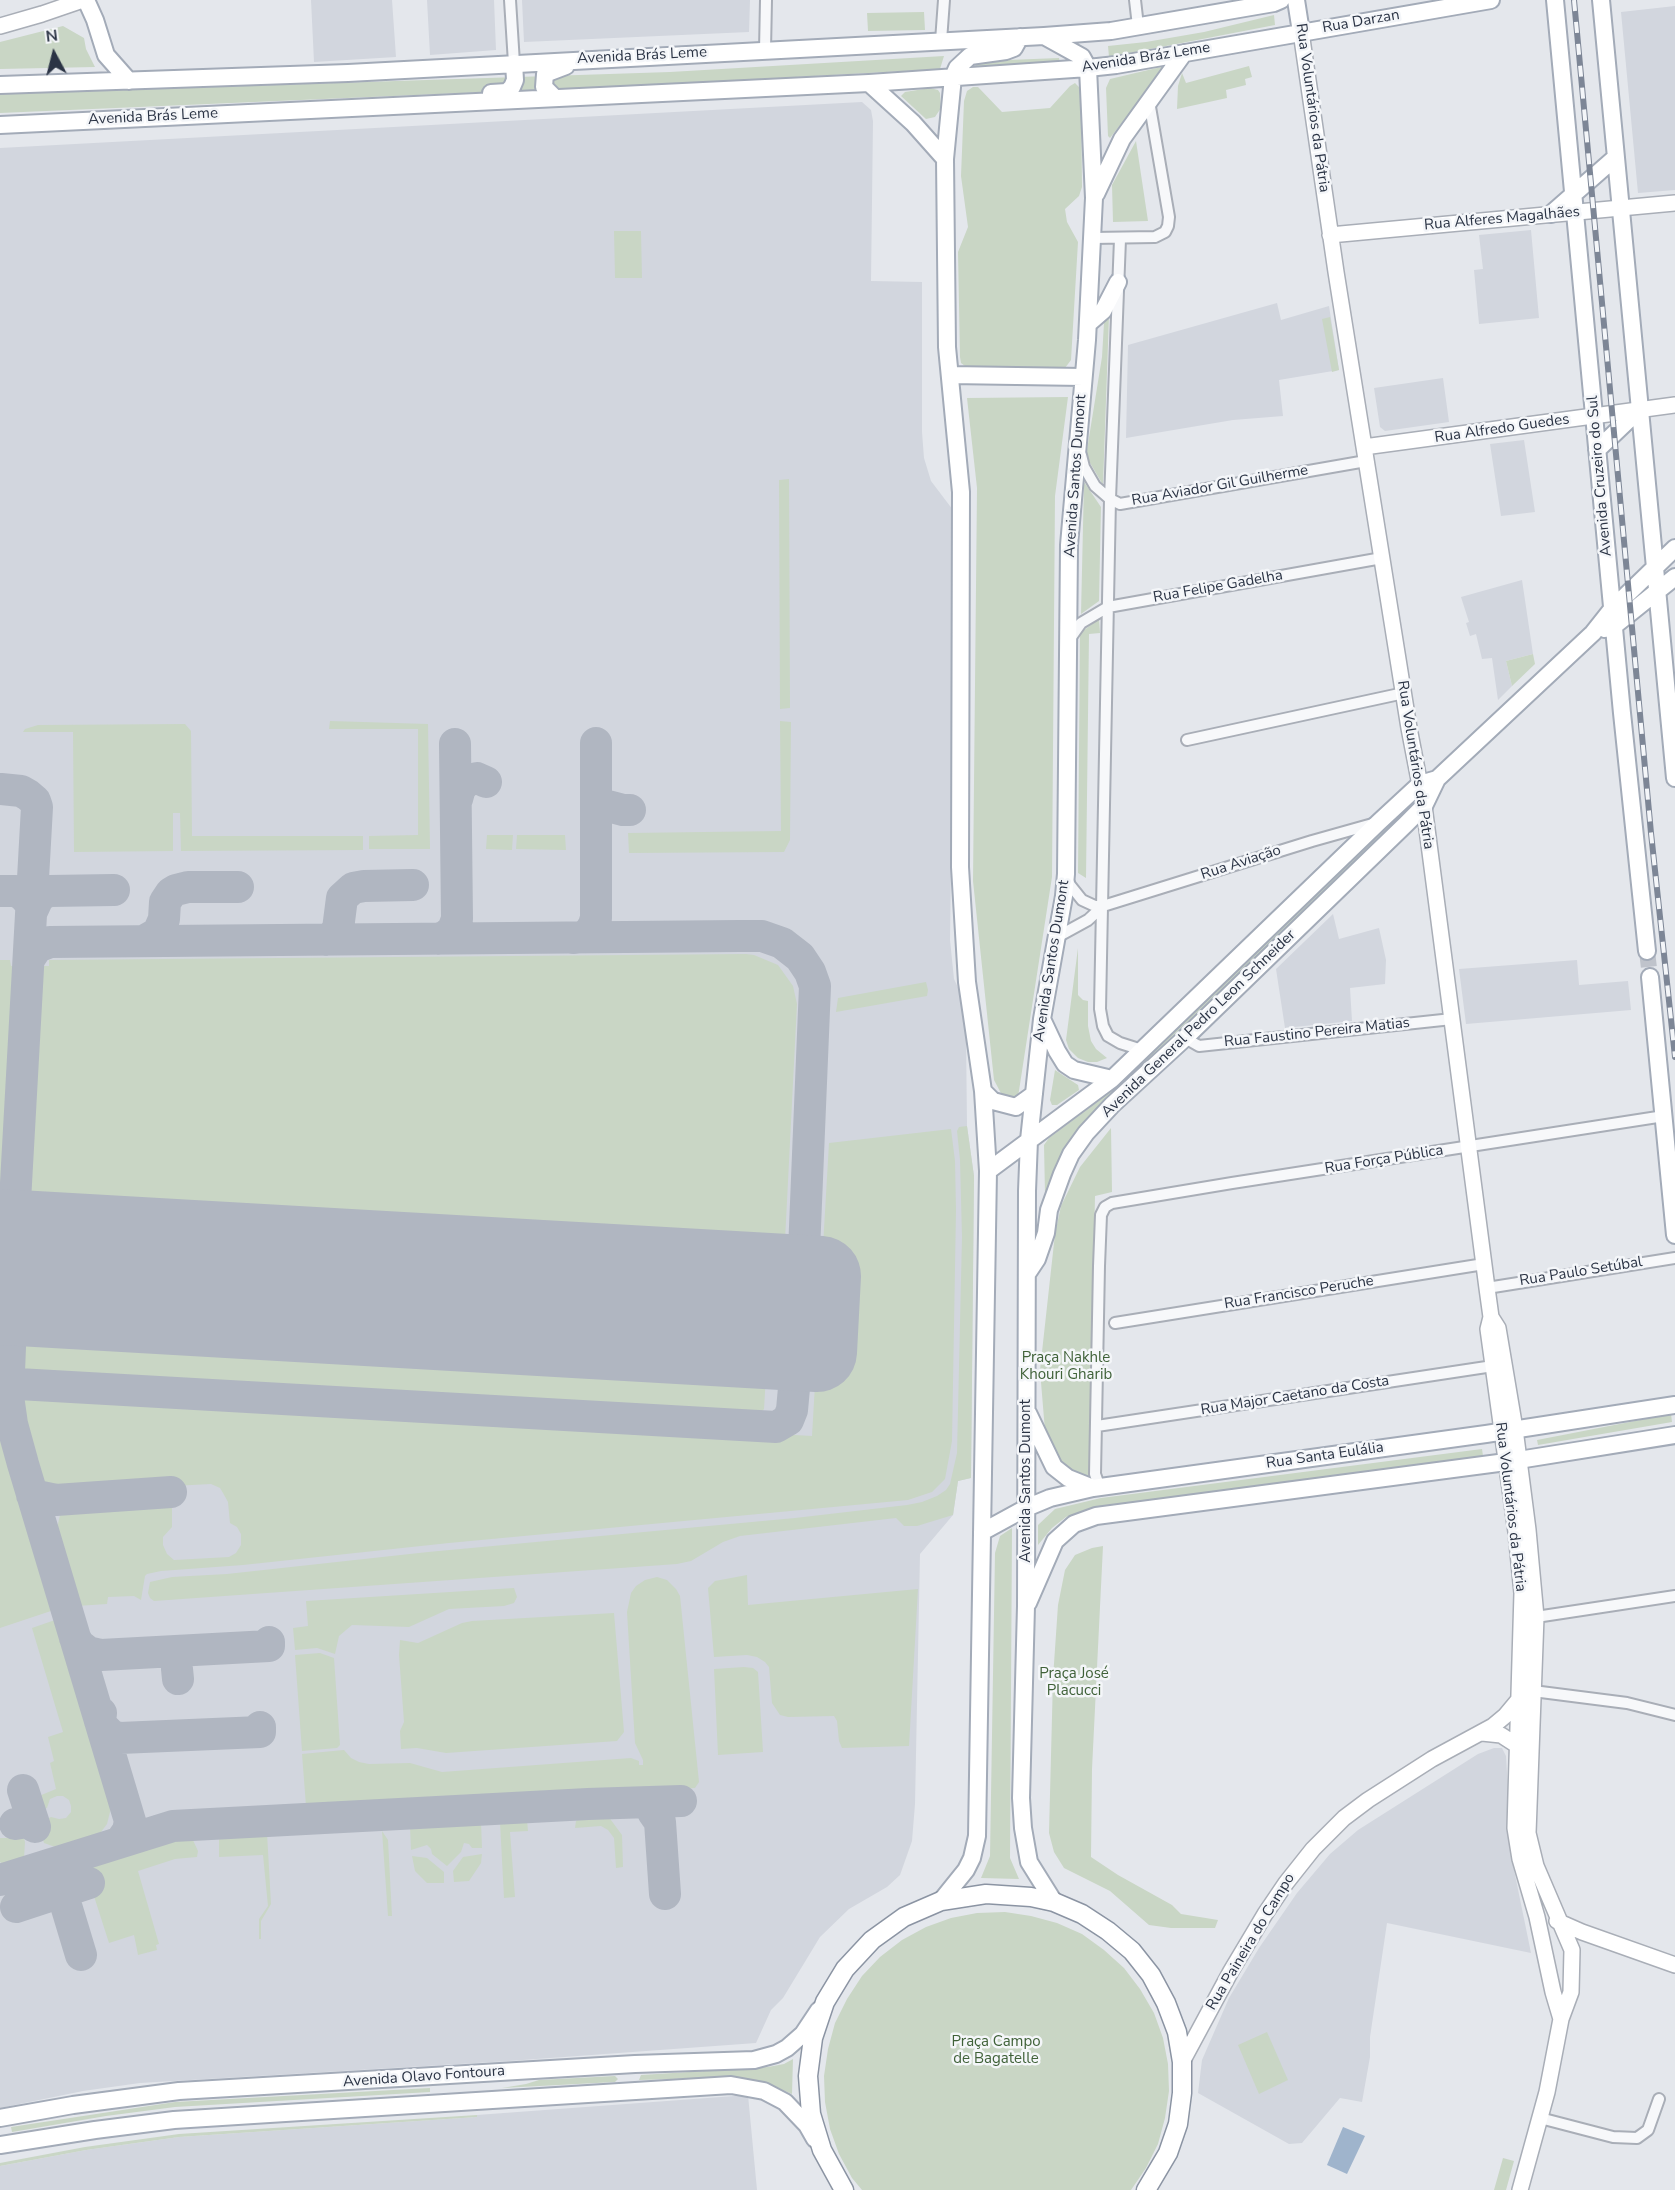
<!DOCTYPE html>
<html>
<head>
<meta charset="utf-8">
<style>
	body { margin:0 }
	#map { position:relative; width:1675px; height:2190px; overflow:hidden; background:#e4e7ec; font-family:"Nunito Sans",sans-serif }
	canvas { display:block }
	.north { position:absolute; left:24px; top:24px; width:60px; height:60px; -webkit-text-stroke:4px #f4f6f9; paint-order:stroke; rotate:353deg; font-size:16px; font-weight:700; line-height:24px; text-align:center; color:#2b3445 }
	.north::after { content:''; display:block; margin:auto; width:21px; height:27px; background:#2b3445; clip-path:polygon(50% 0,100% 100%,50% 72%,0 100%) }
</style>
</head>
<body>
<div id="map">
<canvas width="1675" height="2190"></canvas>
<div class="north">N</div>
</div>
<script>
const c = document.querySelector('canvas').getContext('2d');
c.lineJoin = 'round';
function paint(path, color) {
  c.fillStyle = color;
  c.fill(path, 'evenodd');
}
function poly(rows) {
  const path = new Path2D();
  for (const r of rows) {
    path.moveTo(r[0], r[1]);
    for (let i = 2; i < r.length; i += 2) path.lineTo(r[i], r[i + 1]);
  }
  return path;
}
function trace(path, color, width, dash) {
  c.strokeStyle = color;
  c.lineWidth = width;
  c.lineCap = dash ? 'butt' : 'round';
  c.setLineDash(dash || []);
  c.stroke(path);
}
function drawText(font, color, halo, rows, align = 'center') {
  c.font = font + ' "Nunito Sans",sans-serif';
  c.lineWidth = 5;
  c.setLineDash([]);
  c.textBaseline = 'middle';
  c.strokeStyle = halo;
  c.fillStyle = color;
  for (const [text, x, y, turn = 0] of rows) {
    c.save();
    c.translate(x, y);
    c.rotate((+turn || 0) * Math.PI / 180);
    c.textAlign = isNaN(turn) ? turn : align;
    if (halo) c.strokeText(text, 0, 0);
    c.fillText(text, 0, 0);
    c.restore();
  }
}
paint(poly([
	[311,0,392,0,396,57,314,62],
	[427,0,494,0,496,50,430,55],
	[522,0,750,0,749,32,524,42],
	[1675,6,1675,190,1638,193,1621,12],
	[862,102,871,110,873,121,871,281,922,282,922,432,924,458,931,481,953,510,953,717,950,940,954,979,963,998,966,1036,967,1126,974,1176,971,1478,958,1481,953,1515,920,1554,915,1804,912,1841,900,1875,887,1887,849,1909,820,1937,783,1998,771,2010,756,2043,509,2061,140,2083,83,2091,0,2108,0,148],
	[1531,230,1539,318,1479,324,1474,270,1483,269,1479,235],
	[1277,303,1281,320,1329,306,1339,370,1279,380,1283,416,1233,420,1126,438,1128,345],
	[1443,378,1449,422,1385,431,1380,427,1374,388],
	[1524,440,1535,512,1501,516,1490,444],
	[1522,580,1533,654,1506,661,1512,686,1498,700,1492,658,1482,659,1476,634,1470,636,1466,623,1469,622,1461,597],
	[1333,914,1339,939,1379,928,1386,960,1385,984,1350,988,1352,1021,1285,1028,1276,969],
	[1577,960,1579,985,1628,981,1631,1010,1466,1024,1459,969],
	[1494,1748,1502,1748,1506,1756,1512,1860,1531,1953,1387,1923,1370,2037,1370,2057,1362,2102,1340,2098,1302,2143,1289,2144,1198,2093,1202,2060,1229,1998,1259,1948,1297,1893,1330,1854,1358,1830,1478,1754],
	[748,2095,757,2190,0,2190,0,2166,86,2150,179,2137,477,2117,477,2115]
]), '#d2d6de');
paint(poly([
	[924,12,925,30,868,31,867,13],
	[1274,15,1275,25,1109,57,1108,46,1146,42,1204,32],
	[63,26,84,38,86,49,95,67,0,69,0,42],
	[944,56,940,69,671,84,0,113,0,94,670,72],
	[1059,58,1060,63,974,67,982,61],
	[1249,66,1252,77,1245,79,1246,85,1226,90,1227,98,1177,109,1178,86,1182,73,1186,83],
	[1161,67,1164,68,1163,70,1110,138,1108,136,1106,88,1110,79],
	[1075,83,1081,89,1082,187,1079,196,1065,209,1067,222,1078,242,1071,360,1065,368,1060,369,965,366,961,363,960,357,958,252,968,227,961,176,964,101,967,91,973,87,978,87,1002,112,1050,108,1070,86],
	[930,88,938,90,940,93,941,108,935,117,926,119,901,96,905,92],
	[1136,141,1148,221,1113,222,1112,185],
	[614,231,641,231,642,278,615,278],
	[1109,316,1103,485,1086,456,1102,357,1104,323],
	[1330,317,1339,370,1332,372,1322,319],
	[1068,397,1055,496,1052,877,1018,1097,1012,1101,1004,1099,994,1080,973,881,977,488,967,398],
	[789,479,790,708,780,709,779,480],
	[1084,482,1101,507,1099,601,1081,614],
	[1099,619,1100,633,1089,634,1086,878,1078,873,1080,633],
	[1533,654,1535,664,1512,686,1506,661],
	[330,721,428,724,430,849,369,849,369,836,418,835,418,729,329,729],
	[780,721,791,722,790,840,784,852,629,853,628,833,781,831],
	[185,724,191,731,192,836,363,836,363,850,181,851,180,813,173,813,173,851,74,852,73,732,23,732,25,729,38,725],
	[1404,810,1405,814,1089,1116,1057,1162,1045,1194,1044,1145,1049,1138,1100,1100],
	[487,835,513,835,512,850,486,849],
	[517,835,565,835,566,850,516,849],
	[1078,948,1078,995,1083,1000,1088,1001,1088,1026,1091,1041,1096,1049,1107,1058,1097,1062,1088,1062,1078,1058,1069,1049,1066,1040],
	[746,954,754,955,778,965,793,986,797,1004,784,1260,782,1265,774,1272,73,1233,55,1229,45,1223,36,1215,30,1202,43,966,49,966,49,960],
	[0,960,10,960,11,966,14,966,0,1199],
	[926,982,928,990,927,996,836,1012,838,998],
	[1055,1070,1078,1085,1079,1090,1057,1105,1052,1105,1050,1100],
	[967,1126,974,1176,971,1478,958,1481,953,1515,917,1526,904,1526,896,1518,740,1536,723,1542,691,1561,677,1564,154,1601,150,1598,148,1593,150,1582,172,1577,227,1574,428,1552,795,1518,907,1505,922,1502,937,1496,946,1490,950,1484,957,1453,962,1237,960,1160,957,1131,959,1127],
	[1111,1128,1112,1192,1095,1196,1089,1477,1085,1478,1067,1470,1046,1443,1040,1370,1055,1234,1061,1206,1080,1167],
	[951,1129,955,1161,956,1210,952,1441,945,1479,932,1492,908,1500,449,1543,243,1565,161,1571,147,1574,145,1576,141,1600,134,1596,108,1597,107,1604,77,1606,56,1533,60,1515,68,1507,166,1500,172,1508,172,1527,163,1537,163,1545,167,1554,174,1560,229,1557,236,1553,241,1545,241,1534,237,1527,230,1523,228,1502,223,1493,220,1488,211,1484,58,1492,42,1488,21,1415,21,1402,27,1394,35,1391,812,1436,829,1143],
	[50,1309,752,1349,764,1352,767,1358,764,1409,755,1419,740,1421,58,1381,31,1377,24,1372,21,1366,23,1331,29,1319],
	[1671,1414,1672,1422,1538,1445,1537,1440],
	[0,1418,6,1446,54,1610,0,1628],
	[1482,1449,1483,1456,1085,1510,1066,1517,1052,1528,1038,1545,1038,1525,1055,1509,1101,1498],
	[1012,1528,1010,1858,1019,1879,981,1878,990,1856,995,1553,1000,1536],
	[1103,1546,1092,1769,1091,1857,1118,1875,1172,1905,1181,1914,1218,1920,1215,1928,1171,1928,1149,1925,1110,1891,1064,1868,1054,1852,1049,1833,1053,1678,1058,1605,1065,1570,1075,1555,1092,1548],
	[747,1575,748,1605,918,1589,909,1746,842,1748,839,1741,837,1721,834,1716,788,1717,780,1715,772,1703,769,1667,765,1662,757,1657,747,1655,714,1657,708,1588,715,1581],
	[657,1577,667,1580,676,1589,680,1596,699,1782,695,1788,306,1806,302,1754,344,1750,351,1758,359,1762,369,1764,410,1763,442,1772,631,1758,639,1761,639,1765,643,1765,643,1760,635,1743,627,1612,631,1593,636,1586,645,1580],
	[514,1588,517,1597,514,1603,504,1606,449,1609,409,1627,352,1625,339,1636,335,1654,317,1648,295,1650,293,1628,308,1626,306,1601],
	[614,1613,624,1732,617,1741,446,1753,417,1748,401,1749,400,1731,404,1722,399,1655,400,1640,418,1643,462,1623,472,1621],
	[55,1620,111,1808,107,1824,101,1832,58,1848,44,1843,38,1823,51,1817,59,1819,66,1818,71,1812,71,1806,69,1800,63,1796,57,1796,50,1799,47,1808,36,1812,33,1808,39,1796,56,1789,50,1763,54,1761,48,1737,63,1732,32,1628],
	[320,1653,334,1658,340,1745,337,1748,302,1751,295,1655],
	[744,1667,753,1668,758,1672,763,1752,718,1755,714,1669],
	[608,1816,622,1835,623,1867,616,1868,614,1838,608,1830,601,1826,575,1828,576,1821,581,1817],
	[527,1820,528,1831,510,1832,515,1897,504,1898,500,1822],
	[481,1822,482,1848,472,1848,469,1844,464,1843,461,1852,447,1866,432,1854,431,1849,427,1845,411,1850,410,1826],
	[21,1828,25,1842,24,1858,6,1866,0,1862,0,1838,10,1838,15,1829],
	[382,1831,388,1840,392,1916,388,1916],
	[267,1833,271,1904,261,1921,261,1939,259,1939,259,1919,268,1906,263,1855,219,1857,219,1840,220,1835],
	[191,1836,198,1851,197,1857,175,1859,138,1871,159,1944,156,1945,157,1950,138,1955,134,1935,109,1943,84,1865,168,1839],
	[482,1854,481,1863,469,1881,454,1882,453,1871,463,1857],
	[412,1856,427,1858,444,1872,444,1883,427,1883,415,1871],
	[1005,1912,1031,1916,1057,1923,1082,1934,1104,1950,1124,1968,1140,1989,1154,2013,1163,2038,1168,2064,1169,2091,1165,2118,1158,2144,1146,2168,1131,2190,862,2190,852,2178,839,2154,830,2129,825,2102,824,2076,828,2049,835,2023,847,1999,862,1976,880,1957,902,1940,926,1927,951,1918,977,1913],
	[1267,2032,1288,2080,1259,2094,1238,2045],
	[793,2059,792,2094,769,2084,735,2077,639,2080,641,2075,768,2067,784,2064],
	[615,2076,618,2079,615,2082,502,2088,526,2084,539,2080],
	[430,2088,430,2092,175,2107,106,2116,12,2132,11,2127,175,2102],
	[477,2115,477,2117,179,2137,86,2150,0,2166,0,2163,85,2147,179,2134],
	[1503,2158,1514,2161,1506,2190,1494,2190]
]), '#c9d6c5');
paint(poly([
	[1343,2127,1365,2136,1347,2174,1327,2165]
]), '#9fb4cc');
trace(poly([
	[1,789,21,791,28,795,35,801,37,807,13,1237,20,1254,29,1263,39,1267,61,1269],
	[457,799,460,788,468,780,477,778,486,782],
	[596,812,599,806,604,805,623,810,630,810],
	[0,891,16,891,23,895,30,903,32,911,39,896,49,891,114,890],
	[573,938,582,937,589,933,594,925,596,918,596,743],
	[438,939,446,936,453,930,457,919,455,744],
	[325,940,331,938,338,929,342,898,353,888,364,886,413,885],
	[144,941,158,933,164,919,165,902,171,893,176,890,188,887,238,887],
	[29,959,37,947,50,942,740,936,762,936,782,943,800,957,810,972,815,986,803,1275,801,1286,788,1301,777,1306,765,1308,612,1302],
	[79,1271,35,1273,24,1280,16,1290,12,1298,8,1396,12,1424,23,1464,130,1821,128,1831,121,1841],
	[0,1383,776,1427,788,1420,792,1410,797,1355,795,1340,787,1328,773,1317,761,1312,747,1311],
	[32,1495,56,1500,171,1492],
	[75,1638,79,1645,88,1652,101,1655,269,1646,269,1642],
	[177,1669,178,1679],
	[101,1713,100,1721,103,1727,112,1736,120,1738,260,1732,260,1727],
	[653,1812,660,1822,665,1894],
	[15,1824,27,1822,35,1827,23,1790],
	[0,1880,173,1826,588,1804,681,1801],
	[62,1892,81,1955],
	[16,1907,89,1883]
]), '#b0b6c1', 32);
trace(poly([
	[0,1229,821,1276,817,1352,0,1305]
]), '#b0b6c1', 80);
trace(poly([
	[1647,951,1650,977]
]), '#bfc3cb', 16, [16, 8]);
const street = poly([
	[510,0,514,63],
	[1135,0,1138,26],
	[941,41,944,0],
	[765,50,766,0],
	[1093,238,1155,237,1165,232,1168,226,1169,217,1149,101],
	[1120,239,1110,499,1100,1009,1103,1026,1108,1036,1120,1043,1142,1050],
	[1081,455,1084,467,1095,486,1110,499,1120,504,1366,461],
	[1069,640,1081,623,1108,607,1382,558],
	[1187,740,1404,693],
	[1066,877,1070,885,1082,900,1095,906,1103,906,1312,841,1376,823],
	[1057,937,1088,920,1103,906],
	[1185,1038,1199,1046,1452,1019],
	[1487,1288,1675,1258],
	[1115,1323,1484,1264],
	[1097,1426,1493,1366],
	[1100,1488,1095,1474,1099,1266,1101,1215,1105,1207,1112,1203,1232,1183,1664,1116],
	[1536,1617,1675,1596],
	[1533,1691,1627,1703,1675,1715],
	[1540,2118,1613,2137,1637,2138,1648,2130,1659,2099]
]);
const secondary = poly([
	[0,26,42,14,83,0],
	[1301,32,1336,272,1409,728,1424,806,1487,1288,1491,1317,1498,1328,1515,1429,1528,1530,1536,1617,1528,1833,1536,1866,1572,1950,1571,1992,1561,2019,1547,2092,1520,2190],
	[1330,235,1675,203],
	[1364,447,1675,405],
	[1491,1317,1488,1329,1516,1532,1522,1593,1515,1828,1520,1859,1537,1917,1553,1992,1561,2019],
	[1482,1733,1501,1735,1518,1746],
	[1557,1921,1582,1932,1675,1965],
	[1182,2062,1231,1971,1265,1914,1286,1883,1313,1849,1344,1818,1368,1800,1432,1759,1493,1726,1505,1716,1520,1698]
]);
const primary = poly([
	[86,0,95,20,106,55,129,81],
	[1296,0,1301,32],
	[1555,0,1622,713,1647,951],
	[1601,0,1675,778],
	[1044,36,1082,57,1088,68,1094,198,1087,340,1069,545,1066,874,1064,896,1042,1019,1029,1140,1027,1191,1026,1606,1021,1798,1023,1828,1029,1862,1054,1902],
	[869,83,913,123,945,159],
	[0,85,348,73,1044,36,1111,31,1274,3,1281,0],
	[491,93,507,92,512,87,515,80,514,63],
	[555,98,544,87,545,74,566,66],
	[0,125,869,83,1088,68,1116,65,1491,0],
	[1096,194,1122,139,1184,53],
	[1551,214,1616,157],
	[1088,324,1103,311,1118,282],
	[950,375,1083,377],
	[1597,450,1639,410],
	[1605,629,1614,626,1675,577],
	[1650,977,1675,1235],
	[1042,1019,1057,1051,1065,1064,1074,1070,1112,1079],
	[983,1091,993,1101,1016,1107,1034,1094],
	[988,1171,1112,1079,1379,822,1420,784,1437,779],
	[1027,1274,1037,1259,1046,1233,1049,1210,1062,1174,1071,1154,1086,1133,1112,1105,1185,1038,1406,824,1424,806,1437,779,1593,633,1612,609,1675,548],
	[1028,1413,1054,1467,1068,1478,1093,1488],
	[982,1532,1026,1508,1050,1498,1093,1488,1486,1434,1675,1405],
	[1028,1603,1055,1541,1074,1524,1096,1516,1506,1462,1675,1435],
	[941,1901,966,1870,972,1858,977,1836,988,1171,983,1091,967,982,960,867,961,492,947,347,945,159,953,77,957,68,970,56,1006,51,1014,48,1020,37],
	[0,2118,73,2105,179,2091,635,2064,754,2060,776,2054,787,2048,803,2034,819,2010],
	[0,2145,95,2130,174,2120,731,2085,764,2091,785,2102,807,2125,815,2139]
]);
const highway = poly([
	[844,2190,822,2150,811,2114,808,2076,813,2038,825,2002,845,1969,872,1940,904,1917,941,1901,986,1894,1031,1897,1054,1902,1082,1914,1108,1931,1132,1951,1151,1975,1166,2003,1177,2032,1182,2062,1182,2093,1178,2124,1168,2153,1146,2190]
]);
trace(street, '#a9aeb7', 14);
trace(secondary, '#a9aeb7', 18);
trace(primary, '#a3abb8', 20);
trace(highway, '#8b94a3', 21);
trace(street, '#f7f8fa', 10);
trace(secondary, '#fff', 15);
trace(primary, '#fff', 16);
trace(highway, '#fff', 18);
const rail = poly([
	[1574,0,1651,833,1675,1057]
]);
trace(rail, '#7d8696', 6);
trace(rail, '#f4f6f9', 4, [11]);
drawText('15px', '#2b3445', '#f4f6f9', [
	["Rua Darzan",1361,22,-10],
	["Avenida Brás Leme",642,56,-3],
	["Avenida Bráz Leme",1146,58,-9],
	["Rua Voluntários da Pátria",1312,108,82],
	["Avenida Brás Leme",153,117,-3],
	["Rua Alferes Magalhães",1502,219,-5],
	["Rua Alfredo Guedes",1502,429,-8],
	["Avenida Santos Dumont",1076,476,-86],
	["Avenida Cruzeiro do Sul",1600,476,-95],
	["Rua Aviador Gil Guilherme",1220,486,-10],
	["Rua Felipe Gadelha",1218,587,-10],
	["Rua Voluntários da Pátria",1415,765,81],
	["Rua Aviação",1241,863,-18],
	["Avenida Santos Dumont",1052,961,-81],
	["Avenida General Pedro Leon Schneider",1199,1024,-44],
	["Rua Faustino Pereira Matias",1317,1033,-6],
	["Rua Força Pública",1384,1160,-9],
	["Rua Paulo Setúbal",1581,1272,-9],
	["Rua Francisco Peruche",1299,1293,-9],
	["Rua Major Caetano da Costa",1295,1396,-9],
	["Rua Santa Eulália",1325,1456,-8],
	["Avenida Santos Dumont",1026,1481,-90],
	["Rua Voluntários da Pátria",1510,1507,83],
	["Rua Paineira do Campo",1251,1942,-59],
	["Avenida Olavo Fontoura",424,2077,-4]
]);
drawText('15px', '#3f6138', '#f4f6f9', [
	["Praça Nakhle",1066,1358],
	["Khouri Gharib",1066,1375],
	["Praça José",1074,1674],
	["Placucci",1074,1691],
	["Praça Campo",996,2042],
	["de Bagatelle",996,2059]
]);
</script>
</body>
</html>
